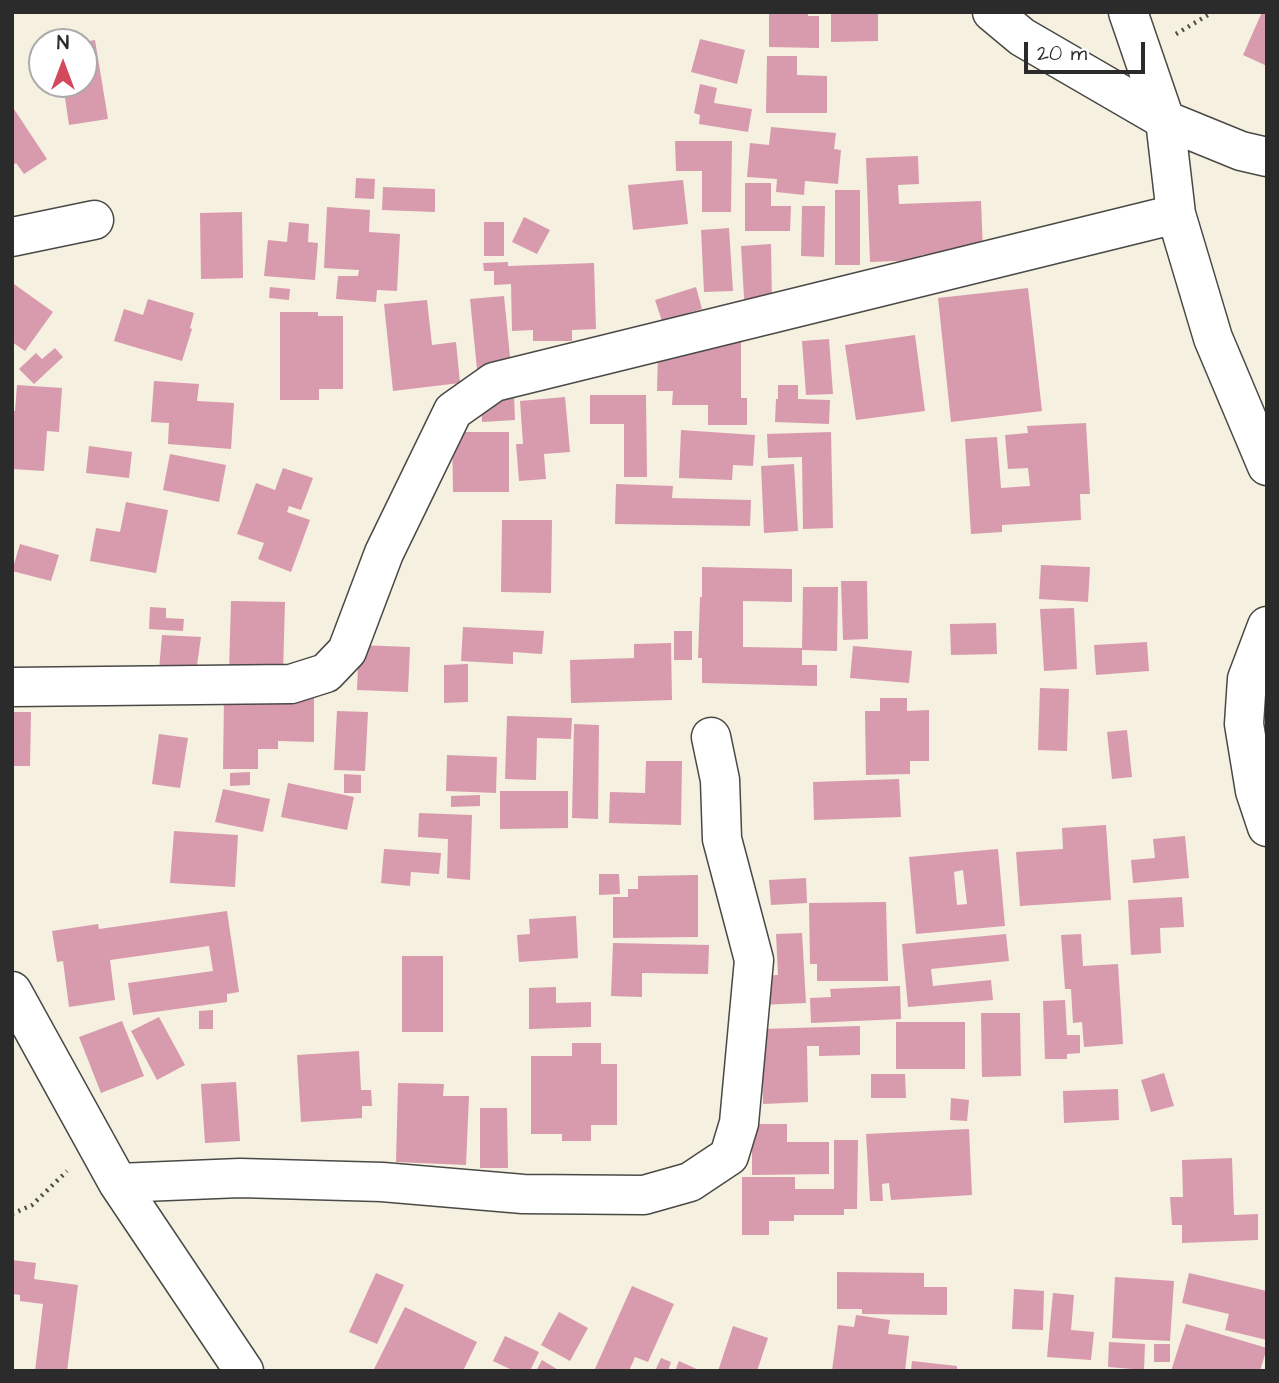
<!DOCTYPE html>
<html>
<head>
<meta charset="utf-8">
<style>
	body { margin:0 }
	#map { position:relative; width:1279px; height:1383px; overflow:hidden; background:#f5f0df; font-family:"Architects Daughter",sans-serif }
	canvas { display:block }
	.frame { position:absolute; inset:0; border:14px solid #2b2b2b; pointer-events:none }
	.north { position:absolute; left:28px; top:28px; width:70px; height:70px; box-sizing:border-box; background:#fff; border:2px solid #aaa; border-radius:50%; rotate:0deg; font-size:19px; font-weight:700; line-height:28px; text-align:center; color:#2b2b2b }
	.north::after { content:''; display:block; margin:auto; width:24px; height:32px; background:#d1495b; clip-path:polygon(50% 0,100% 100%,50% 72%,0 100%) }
	.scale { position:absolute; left:1024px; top:42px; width:121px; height:32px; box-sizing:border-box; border:4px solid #2b2b2b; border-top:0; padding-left:9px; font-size:21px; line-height:24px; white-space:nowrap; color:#2b2b2b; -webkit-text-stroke:5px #fff; paint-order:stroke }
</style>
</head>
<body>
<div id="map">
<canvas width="1279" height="1383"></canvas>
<div class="frame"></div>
<div class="north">N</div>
<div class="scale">20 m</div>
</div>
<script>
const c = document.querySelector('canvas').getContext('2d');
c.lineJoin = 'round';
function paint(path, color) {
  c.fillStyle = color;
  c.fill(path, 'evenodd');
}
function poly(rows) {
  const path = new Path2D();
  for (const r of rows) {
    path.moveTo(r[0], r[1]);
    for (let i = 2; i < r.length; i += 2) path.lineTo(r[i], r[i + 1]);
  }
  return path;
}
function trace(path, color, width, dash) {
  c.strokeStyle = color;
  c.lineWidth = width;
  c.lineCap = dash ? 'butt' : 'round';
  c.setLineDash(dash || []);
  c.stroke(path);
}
paint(poly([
	[769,12,808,12,808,16,819,16,819,48,769,47],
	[831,12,878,12,878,41,831,42],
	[1262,12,1267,14,1267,66,1243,55],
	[700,39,745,50,737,84,691,72],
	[95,40,108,119,69,125,63,84,84,84,84,42],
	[767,56,797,56,797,75,827,76,827,113,766,113],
	[700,84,717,88,714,103,752,109,748,132,699,124,700,115,694,113],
	[12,106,47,159,24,174,16,163,12,166],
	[771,127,836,133,834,149,841,150,838,184,805,181,804,195,776,192,777,179,747,177,750,143,769,145],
	[675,141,732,141,731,212,702,212,702,171,676,171],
	[918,156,919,184,898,185,899,204,981,201,983,253,921,255,921,260,870,262,866,158],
	[356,178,375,179,374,199,355,198],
	[683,180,688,224,633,230,628,185],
	[745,183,771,183,771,206,791,206,790,231,745,231],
	[383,187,435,189,435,212,382,210],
	[835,190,860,190,860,265,835,265],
	[802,206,825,206,824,257,801,256],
	[327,207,370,210,369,232,400,234,397,291,377,290,376,302,336,299,338,276,358,276,359,270,324,268],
	[242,212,243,278,201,279,200,213],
	[524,217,550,230,537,254,512,242],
	[289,222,309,224,308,242,318,243,315,280,264,276,268,240,287,242],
	[484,222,504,222,504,256,484,256],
	[729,228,733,291,704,292,701,230],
	[771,244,772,305,745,314,741,246],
	[508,262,508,266,594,263,596,329,572,330,572,341,533,341,533,330,512,331,511,284,494,285,494,271,484,271,483,263],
	[14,284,53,312,25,351,12,342,12,286],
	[270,287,290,289,289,300,269,298],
	[696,287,702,309,662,321,655,300],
	[1028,288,1042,411,951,422,938,298],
	[504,296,511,367,477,369,470,299],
	[148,299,194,313,190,328,192,329,182,361,114,341,124,309,143,315],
	[427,300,432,345,456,342,460,383,393,391,384,304],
	[280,312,318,312,318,316,343,316,343,389,319,389,319,400,280,400],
	[915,335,925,411,856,420,845,345],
	[741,339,741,398,747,398,747,425,708,425,708,405,672,405,673,391,657,391,658,355],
	[829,339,833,394,806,395,802,341],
	[55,348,63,357,34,384,19,369,36,353,42,359],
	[154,381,199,384,197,401,234,403,231,449,168,444,169,423,151,422],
	[17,385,62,388,59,432,47,431,44,471,12,469,12,411,15,411],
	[778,385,798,385,798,399,830,400,829,424,775,422,776,399,778,399],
	[514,394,515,420,482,422,481,395],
	[590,395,646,395,647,477,624,477,624,424,590,424],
	[565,397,570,452,544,454,546,479,519,481,516,444,523,444,520,401],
	[1086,423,1090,494,1080,494,1081,520,1002,525,1002,532,971,534,965,439,997,437,1001,488,1030,486,1028,468,1008,469,1005,435,1028,433,1027,426],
	[681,430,755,435,753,466,733,465,732,480,679,478],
	[452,432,509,432,509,492,453,492],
	[831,432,833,528,803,529,802,457,768,458,767,434],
	[89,446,132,452,129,478,86,473],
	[170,454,226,465,219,502,163,490],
	[794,464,798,531,764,533,761,466],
	[283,468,313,478,301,510,289,506,287,512,310,520,291,572,258,559,264,543,237,534,256,483,275,490],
	[616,484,673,486,672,498,751,500,750,526,615,524],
	[126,502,168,510,156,573,90,561,96,528,120,532],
	[502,520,552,520,551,593,501,592],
	[20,544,59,555,51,581,12,571],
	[1041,565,1090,567,1088,602,1039,599],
	[702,567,792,569,792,602,743,601,743,647,802,648,803,587,838,587,837,651,802,650,802,665,817,665,817,686,702,683,702,658,698,658,700,597,702,597],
	[841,581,867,581,868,639,843,640],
	[231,601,285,602,283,674,229,672],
	[150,607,166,608,166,618,184,619,183,631,149,629],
	[1074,608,1077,669,1044,671,1040,609],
	[996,623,997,654,951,655,950,624],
	[463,627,544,631,542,654,513,652,513,664,461,661],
	[674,631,692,631,692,660,674,660],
	[162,635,201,637,196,672,159,670],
	[1147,642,1149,671,1096,675,1094,645],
	[671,643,672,700,571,703,570,660,634,658,634,644],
	[359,645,410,647,408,692,357,690],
	[853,646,912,651,909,683,850,678],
	[468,664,468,702,444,703,444,665],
	[1040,688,1069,689,1067,751,1038,750],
	[224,698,314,698,314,742,278,741,278,749,258,749,258,769,223,769],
	[880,698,907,698,907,711,929,710,929,761,910,761,910,774,866,775,865,711,880,711],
	[337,711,368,712,365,771,334,770],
	[12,712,31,712,30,766,12,766],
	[507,716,572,718,571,739,537,738,536,780,505,779],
	[574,724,599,725,598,819,572,818],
	[1127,730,1132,777,1112,779,1107,732],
	[159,734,188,738,180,788,152,784],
	[447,755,497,757,496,793,446,791],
	[646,761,682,761,681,825,609,823,610,792,645,793],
	[250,772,250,785,230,786,230,773],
	[344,774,361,775,361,793,344,793],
	[899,779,901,817,814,820,813,782],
	[288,783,354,797,347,830,281,817],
	[223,789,270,799,263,832,215,822],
	[500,791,568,791,568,828,500,829],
	[480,795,480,806,451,807,451,796],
	[419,813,472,815,470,880,447,878,448,839,418,837],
	[1106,825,1111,900,1020,906,1016,852,1063,849,1062,828],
	[174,831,238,835,235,887,170,883],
	[1185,836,1189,878,1133,883,1131,860,1155,858,1153,839],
	[384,849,441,853,439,874,411,872,410,886,381,883],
	[998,849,1005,926,916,934,909,857],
	[963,870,967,904,957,905,954,872],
	[599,874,619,874,620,894,599,895],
	[698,875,698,937,613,938,613,897,628,897,628,889,638,889,638,876],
	[806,878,807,903,771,905,769,880],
	[1182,897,1184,927,1160,928,1161,953,1131,955,1128,900],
	[886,902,888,981,817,981,817,964,810,964,809,903],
	[227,911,239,992,227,994,227,1002,133,1015,128,983,213,971,209,946,110,960,115,1000,69,1007,63,961,57,962,52,931,98,924,99,929],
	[576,916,578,958,519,962,517,935,530,934,529,919],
	[802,933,806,1003,759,1005,758,976,778,975,776,934],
	[1006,934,1009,961,931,969,933,986,991,980,993,1000,908,1007,902,944],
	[1081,934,1083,966,1118,964,1123,1044,1084,1047,1082,1022,1073,1023,1071,989,1065,989,1061,935],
	[613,943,709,945,708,974,642,973,642,997,611,996],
	[402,956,443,956,443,1032,402,1032],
	[900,986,901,1019,811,1023,810,998,831,997,830,989],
	[556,987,556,1003,591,1002,591,1027,529,1029,529,988],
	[1065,1000,1067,1035,1080,1035,1080,1053,1067,1054,1067,1059,1045,1059,1043,1001],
	[213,1010,213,1029,199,1029,199,1011],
	[981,1013,1020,1013,1021,1076,982,1077],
	[159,1017,185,1065,157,1080,131,1031],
	[122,1021,144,1076,101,1093,79,1037],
	[896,1022,965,1022,965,1069,896,1069],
	[860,1026,860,1055,819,1056,819,1046,807,1046,808,1102,763,1104,761,1029],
	[572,1043,601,1043,601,1064,617,1064,617,1125,591,1125,591,1141,562,1141,562,1134,531,1134,531,1056,572,1056],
	[359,1051,361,1090,371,1090,372,1106,362,1106,362,1118,301,1122,297,1055],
	[1164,1073,1174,1106,1151,1112,1141,1080],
	[871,1074,905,1074,906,1098,871,1098],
	[236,1082,240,1141,205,1143,201,1084],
	[398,1083,444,1084,443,1096,469,1096,466,1165,396,1162],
	[1118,1089,1119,1120,1064,1123,1063,1091],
	[951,1098,969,1100,967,1121,950,1120],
	[480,1108,507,1108,508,1168,480,1168],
	[752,1124,787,1124,787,1142,829,1142,829,1174,752,1175],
	[969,1129,972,1195,891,1200,889,1183,882,1184,883,1201,870,1201,866,1134],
	[834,1140,858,1140,857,1209,844,1209,844,1215,794,1215,794,1221,769,1221,769,1235,742,1235,742,1177,795,1177,795,1189,834,1189],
	[1232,1158,1234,1215,1258,1214,1258,1240,1182,1243,1182,1225,1172,1225,1170,1197,1183,1197,1182,1160],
	[12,1260,36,1263,34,1279,78,1285,67,1371,35,1371,43,1304,20,1301,20,1295,12,1294],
	[837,1272,924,1273,924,1287,947,1287,947,1315,862,1314,862,1309,837,1309],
	[376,1273,404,1285,377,1344,349,1332],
	[1189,1273,1267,1291,1267,1340,1225,1330,1229,1314,1182,1303],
	[1115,1277,1174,1281,1170,1341,1112,1338],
	[632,1286,674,1304,648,1362,635,1357,629,1371,594,1371],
	[1014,1289,1044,1291,1043,1330,1012,1329],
	[1053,1293,1074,1295,1071,1330,1094,1332,1091,1360,1047,1357],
	[405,1307,477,1342,463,1371,373,1371],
	[559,1312,588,1328,570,1361,541,1345],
	[856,1315,890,1320,888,1334,909,1336,905,1371,832,1371,838,1325,854,1327],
	[1186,1324,1267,1348,1260,1371,1171,1371],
	[733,1326,768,1338,757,1371,718,1371],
	[505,1336,539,1352,530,1371,514,1371,493,1361],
	[1109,1342,1145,1344,1144,1370,1108,1367],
	[1154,1344,1170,1344,1170,1362,1154,1362],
	[661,1358,671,1362,668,1371,655,1371],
	[542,1360,560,1371,536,1371],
	[679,1361,701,1371,675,1371],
	[912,1361,957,1366,957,1371,911,1371]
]), '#d89bad');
const minor = poly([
	[992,12,1022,37,1165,120,1241,151,1267,157],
	[1128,12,1165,120,1176,214,1213,338,1267,466],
	[12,237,94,220],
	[1267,626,1247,679,1244,724,1255,791,1267,827],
	[12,687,291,684,326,673,347,651,384,553,453,411,494,382,1176,214],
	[12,991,118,1183,244,1371],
	[118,1183,240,1178,382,1182,523,1194,644,1195,690,1182,729,1156,739,1123,754,960,722,839,720,780,711,737]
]);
trace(minor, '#494946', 41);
trace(poly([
	[1176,34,1213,12],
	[12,1214,32,1205,67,1171]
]), '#494946', 4.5, [2, 5]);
trace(minor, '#fff', 38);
</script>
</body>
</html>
